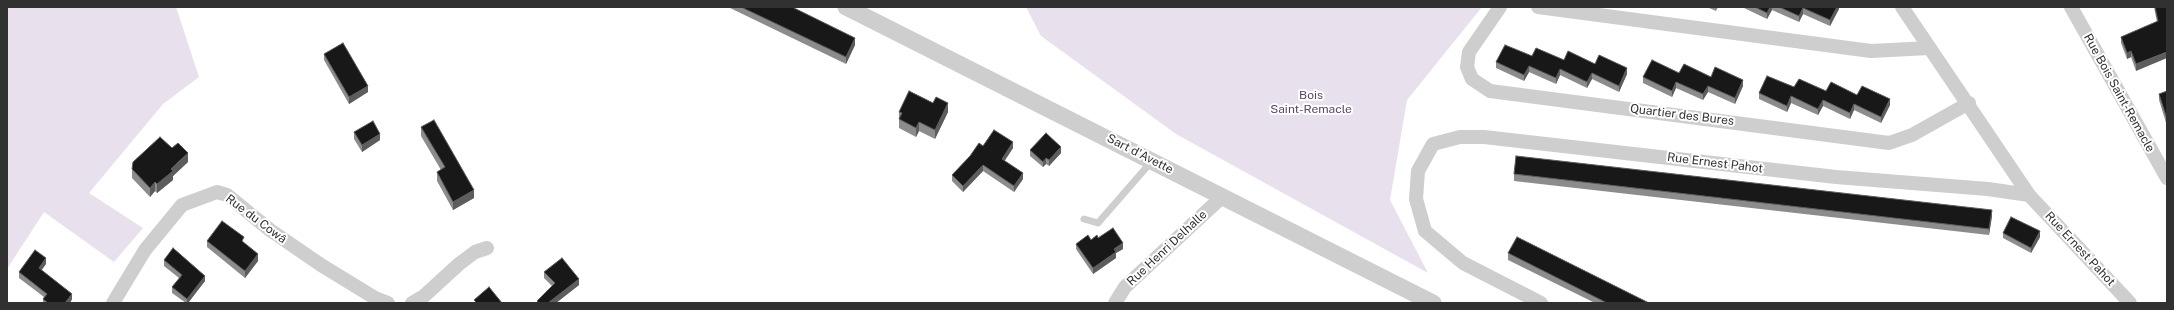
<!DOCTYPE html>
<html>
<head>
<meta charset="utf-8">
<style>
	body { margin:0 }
	#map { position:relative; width:2174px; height:310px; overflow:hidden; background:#fff; font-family:"Public Sans",sans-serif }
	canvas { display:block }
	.frame { position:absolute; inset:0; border:8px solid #313131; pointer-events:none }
</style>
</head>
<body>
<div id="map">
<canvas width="2174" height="310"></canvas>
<div class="frame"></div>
</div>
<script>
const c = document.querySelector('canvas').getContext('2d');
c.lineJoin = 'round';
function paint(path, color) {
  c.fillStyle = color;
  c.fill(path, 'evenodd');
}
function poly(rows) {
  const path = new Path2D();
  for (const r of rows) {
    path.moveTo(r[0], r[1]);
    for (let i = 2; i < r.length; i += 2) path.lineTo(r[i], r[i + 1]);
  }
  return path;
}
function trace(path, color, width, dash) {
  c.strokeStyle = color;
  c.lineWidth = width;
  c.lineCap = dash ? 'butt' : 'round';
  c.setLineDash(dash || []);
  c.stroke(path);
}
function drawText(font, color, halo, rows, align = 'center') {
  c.font = font + ' "Public Sans",sans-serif';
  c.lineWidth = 4;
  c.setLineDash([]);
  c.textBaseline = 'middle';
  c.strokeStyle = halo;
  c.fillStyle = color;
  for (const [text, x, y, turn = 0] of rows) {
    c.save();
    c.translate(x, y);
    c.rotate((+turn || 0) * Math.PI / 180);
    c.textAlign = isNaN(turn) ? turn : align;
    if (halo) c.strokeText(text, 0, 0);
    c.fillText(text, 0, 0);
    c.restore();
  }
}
paint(poly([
	[7,7,176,7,199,77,163,104,89,193,143,228,114,262,44,212,7,269],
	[1026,7,1482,7,1407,100,1390,200,1428,273,1176,134,1041,36]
]), '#e8e1ed');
trace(poly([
	[1084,219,1098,223,1152,161]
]), '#cecece', 7);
trace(poly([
	[1500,7,1469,52,1467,67,1472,79,1490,91,1889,143,1912,135,1969,103],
	[1538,7,1871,51,1929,48],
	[1902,7,2029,195,2130,303],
	[2071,7,2167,178],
	[113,303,145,250,182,205,217,192,227,195,270,230,321,265,375,298,388,303],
	[412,303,424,296,459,264,475,252,487,248],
	[1115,303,1125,287,1223,196],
	[1541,303,1463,263,1425,231,1416,199,1418,171,1433,144,1460,137,1484,137,1836,177,1988,189,2029,195]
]), '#cecece', 14);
trace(poly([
	[846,7,1433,303]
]), '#cecece', 17);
paint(poly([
	[728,7,792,7,855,45,846,64],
	[1707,7,1718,7,1716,11],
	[1742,7,1839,7,1839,9,1830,26,1803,14,1799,22,1772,10,1767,19],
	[2154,7,2167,7,2136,71,2131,57,2127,59,2121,43,2121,37,2157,22],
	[324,54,368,92,349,104,324,60],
	[1564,60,1595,64,1627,74,1619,92,1592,79,1587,88,1560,75,1556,84,1529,72,1524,81,1496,68,1496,62],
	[1679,73,1711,77,1743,86,1735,104,1708,92,1703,100,1676,88,1672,97,1643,83,1643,77],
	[1794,87,1857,95,1890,105,1881,123,1854,110,1850,119,1823,106,1818,115,1791,103,1787,112,1759,99,1759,93],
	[2167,91,2167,126,2159,100,2159,94],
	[899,112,948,112,935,139,919,131,916,137,899,128],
	[421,127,474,198,453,210,437,181,437,172,441,170,421,136],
	[354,132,380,140,362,152,354,139],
	[983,146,1013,148,1004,161,1023,179,1014,192,983,171,963,192,952,181,952,175],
	[1030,150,1061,153,1049,166,1046,164,1043,167,1030,156],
	[188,162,173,176,173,180,157,193,155,191,150,197,132,178,132,169],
	[1514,174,1992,216,1989,235,1514,181],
	[2003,233,2040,237,2031,253,2003,238],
	[1098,238,1123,249,1116,253,1116,258,1093,274,1076,249,1076,244],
	[207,241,244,243,258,261,245,278,207,247],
	[1508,253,1649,303,1595,303,1508,260],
	[164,260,205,281,188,303,186,303,172,293,172,287,179,278,164,266],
	[46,264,41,270,72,299,70,303,43,303,43,299,44,297,19,278,19,272],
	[544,272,579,285,556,303,537,303,537,301,552,286,544,278]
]), '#8c8c8c');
paint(poly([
	[1770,7,1772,7,1772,10,1767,19,1767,13],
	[1837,7,1839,7,1839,9,1830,26,1830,20],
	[1803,8,1803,14,1799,22,1799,16],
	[855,38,855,45,846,64,846,57],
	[2131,51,2131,57,2127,59,2127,53],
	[2167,52,2167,58,2136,71,2136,64],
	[1529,66,1529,72,1524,81,1524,75],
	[1627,68,1627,74,1619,92,1619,86],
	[1560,69,1560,75,1556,84,1556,78],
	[1592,73,1592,79,1587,88,1587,82],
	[1743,80,1743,86,1735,104,1735,98],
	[1676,82,1676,88,1672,97,1672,91],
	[368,86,368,92,349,104,349,97],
	[1708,86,1708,92,1703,100,1703,94],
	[1791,96,1791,103,1787,112,1787,106],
	[1890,99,1890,105,1881,123,1881,117],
	[1823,100,1823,106,1818,115,1818,109],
	[948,103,948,112,935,139,935,130],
	[1854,104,1854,110,1850,119,1850,113],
	[919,122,919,131,916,137,916,128],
	[380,134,380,140,362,152,362,145],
	[1013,142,1013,148,1002,165,1002,159],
	[1061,147,1061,153,1049,166,1049,160],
	[188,153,188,162,173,176,173,180,157,193,157,184,171,169],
	[1046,158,1046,164,1043,167,1043,162],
	[983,165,983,171,963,192,963,186],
	[1023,173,1023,179,1014,192,1014,186],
	[155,182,155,191,150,197,150,188],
	[474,190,474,198,453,210,453,202],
	[1992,210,1992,216,1989,235,1989,229],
	[2040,231,2040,237,2031,253,2031,248],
	[1123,243,1123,249,1116,253,1116,258,1093,274,1093,268,1114,249],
	[258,254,258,261,245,278,245,271],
	[46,258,46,264,39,274,39,268],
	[205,276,205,281,188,303,187,303,187,299],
	[579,279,579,285,556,303,548,303],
	[72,294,72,299,70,303,65,303]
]), '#5d5d5d');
const building = poly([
	[741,7,792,7,855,38,846,57,741,7],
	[1755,7,1770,7,1767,13,1755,7],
	[1779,7,1837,7,1830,20,1803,8,1799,16,1779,7],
	[2155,7,2167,7,2167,52,2136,64,2131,51,2127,53,2121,37,2158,21,2155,7],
	[343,43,368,86,349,97,324,54,343,43],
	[1505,45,1532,56,1536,48,1564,60,1568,51,1595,64,1599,55,1627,68,1619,86,1592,73,1587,82,1560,69,1556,78,1529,66,1524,75,1496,62,1505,45],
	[1652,60,1679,73,1684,64,1711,77,1715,67,1743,80,1735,98,1708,86,1703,94,1676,82,1672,91,1643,77,1652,60],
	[1767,76,1794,87,1799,79,1826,91,1831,82,1857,95,1862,86,1890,99,1881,117,1854,104,1850,113,1823,100,1818,109,1791,96,1787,106,1759,93,1767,76],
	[909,91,933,103,936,97,948,103,935,130,919,122,916,128,899,119,902,113,899,112,909,91],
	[2167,91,2167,119,2159,94,2167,91],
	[434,120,474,190,453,202,437,172,445,167,421,127,434,120],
	[373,121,380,134,362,145,354,132,373,121],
	[994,130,1013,142,1002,159,1023,173,1014,186,983,165,963,186,952,175,970,156,979,143,983,146,994,130],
	[1046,133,1061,147,1049,160,1046,158,1043,162,1030,150,1046,133],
	[160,137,172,148,178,143,188,153,171,169,173,171,157,184,155,182,150,188,132,169,133,162,160,137],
	[1516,156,1992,210,1989,229,1514,174,1516,156],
	[2011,217,2040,231,2031,248,2003,233,2011,217],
	[222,221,244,237,242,241,258,254,245,271,207,241,222,221],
	[1113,228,1123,243,1114,249,1116,252,1093,268,1076,244,1088,235,1091,240,1097,235,1098,238,1113,228],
	[1517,237,1649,303,1607,303,1508,253,1517,237],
	[173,248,205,276,187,299,172,287,182,275,164,260,173,248],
	[35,250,46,258,39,268,72,294,65,303,48,303,43,299,47,294,19,272,35,250],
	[562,258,579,279,548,303,539,303,537,301,555,283,544,272,562,258],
	[489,287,502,303,474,303,476,302,474,300,489,287]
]);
paint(building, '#181818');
trace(building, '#5d5d5d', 1);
drawText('12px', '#313131', '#fff', [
	["Rue Bois Saint-Remacle",2119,93,61],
	["Quartier des Bures",1682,115,7],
	["Sart d'Avette",1140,154,27],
	["Rue Ernest Pahot",1715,163,7],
	["Rue du Cowâ",256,219,37],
	["Rue Henri Delhalle",1167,248,-43],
	["Rue Ernest Pahot",2080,249,47]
]);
drawText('12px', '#5c416a', '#fff', [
	["Bois",1311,95],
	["Saint-Remacle",1311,109]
]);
</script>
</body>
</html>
